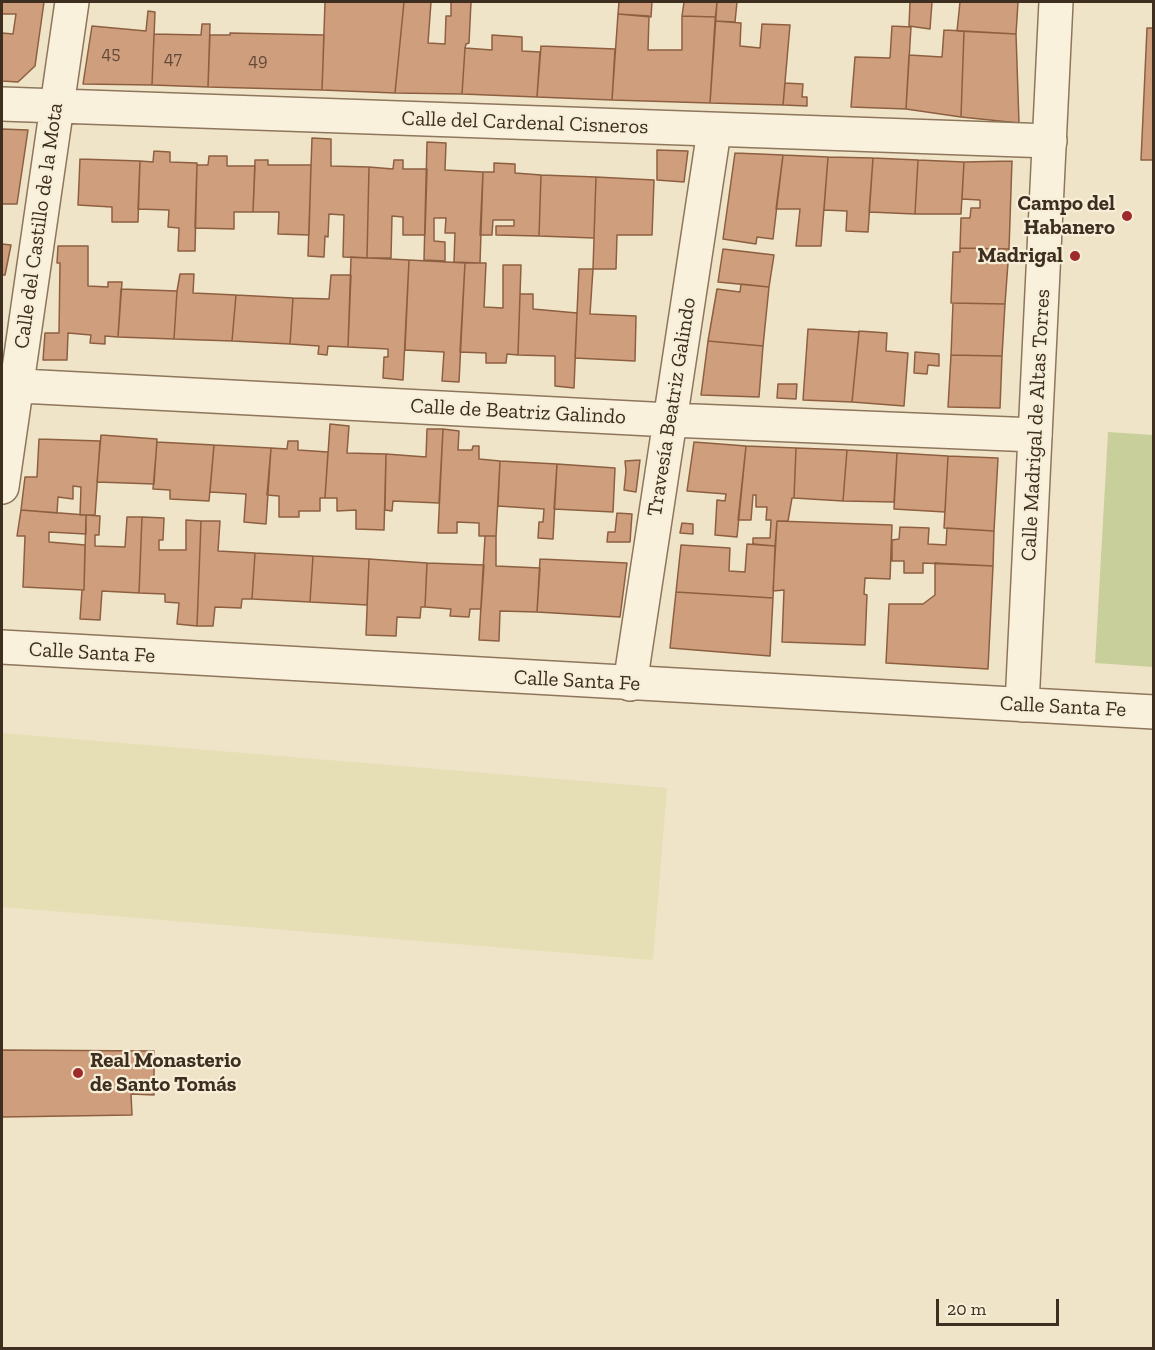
<!DOCTYPE html>
<html>
<head>
<meta charset="utf-8">
<style>
	body { margin:0 }
	#map { position:relative; width:1155px; height:1350px; overflow:hidden; background:#f0e4c8; font-family:"Zilla Slab",serif }
	canvas { display:block }
	.frame { position:absolute; inset:0; border:3px solid #3d2e20; pointer-events:none }
	.scale { position:absolute; left:936px; top:1299px; width:123px; height:27px; box-sizing:border-box; border:3px solid #3d2e20; border-top:0; padding-left:8px; font-size:18px; line-height:21px; white-space:nowrap; color:#3d2e20; -webkit-text-stroke:4px #f7eed8; paint-order:stroke }
</style>
</head>
<body>
<div id="map">
<canvas width="1155" height="1350"></canvas>
<div class="frame"></div>
<div class="scale">20 m</div>
</div>
<script>
const c = document.querySelector('canvas').getContext('2d');
c.lineJoin = 'round';
function paint(path, color) {
  c.fillStyle = color;
  c.fill(path, 'evenodd');
}
function poly(rows) {
  const path = new Path2D();
  for (const r of rows) {
    path.moveTo(r[0], r[1]);
    for (let i = 2; i < r.length; i += 2) path.lineTo(r[i], r[i + 1]);
  }
  return path;
}
function trace(path, color, width, dash) {
  c.strokeStyle = color;
  c.lineWidth = width;
  c.lineCap = dash ? 'butt' : 'round';
  c.setLineDash(dash || []);
  c.stroke(path);
}
function drawText(font, color, halo, rows, align = 'center') {
  c.font = font + ' "Zilla Slab",serif';
  c.lineWidth = 4.5;
  c.setLineDash([]);
  c.textBaseline = 'middle';
  c.strokeStyle = halo;
  c.fillStyle = color;
  for (const [text, x, y, turn = 0] of rows) {
    c.save();
    c.translate(x, y);
    c.rotate((+turn || 0) * Math.PI / 180);
    c.textAlign = isNaN(turn) ? turn : align;
    if (halo) c.strokeText(text, 0, 0);
    c.fillText(text, 0, 0);
    c.restore();
  }
}
paint(poly([
	[2,733,667,788,653,960,2,907]
]), '#e6deb5');
paint(poly([
	[1108,432,1153,435,1153,667,1095,663]
]), '#c9cf9b');
const building = poly([
	[2,2,44,2,35,66,18,82,2,81,2,33,13,34,16,14,2,14,2,2],
	[325,2,404,2,395,93,322,90,325,2],
	[404,2,431,2,428,43,445,44,446,16,451,16,451,2,471,2,469,43,466,44,465,48,462,94,395,93,404,2],
	[619,2,652,2,651,17,618,14,619,2],
	[684,2,717,2,716,17,682,16,684,2],
	[717,2,737,2,735,22,715,21,717,2],
	[910,2,932,2,930,29,909,26,910,2],
	[960,2,1018,2,1016,34,957,31,960,2],
	[148,11,155,12,152,85,83,84,92,26,146,31,148,11],
	[618,14,649,16,648,50,682,50,682,16,716,17,710,103,612,100,618,14],
	[715,21,741,23,740,46,760,48,762,24,790,25,783,105,710,103,715,21],
	[202,24,210,24,208,87,152,85,154,34,201,35,202,24],
	[892,26,911,27,906,109,851,107,855,57,890,58,892,26],
	[1147,28,1154,28,1154,160,1141,160,1147,28],
	[944,30,964,31,961,117,906,109,909,55,942,57,944,30],
	[964,31,1016,34,1019,123,961,117,964,31],
	[230,33,324,35,322,90,208,87,210,35,230,35,230,33],
	[492,35,522,37,522,51,540,52,537,97,462,94,465,48,492,50,492,35],
	[541,46,615,49,612,100,537,97,541,46],
	[785,83,803,84,802,97,807,97,807,106,783,105,785,83],
	[2,129,28,130,17,204,2,204,2,129],
	[312,138,331,139,331,166,369,167,367,258,343,257,344,215,329,214,328,237,325,236,324,257,308,256,312,138],
	[427,142,446,143,445,170,483,172,480,263,454,262,455,233,445,233,446,218,434,218,434,241,445,242,445,261,424,260,427,142],
	[657,150,688,151,684,182,657,180,657,150],
	[154,151,170,152,170,162,197,163,195,251,178,251,179,228,168,227,169,210,138,209,140,161,153,162,154,151],
	[735,153,783,155,773,239,757,237,756,244,723,239,735,153],
	[783,155,828,157,821,246,796,246,800,209,776,209,783,155],
	[209,156,227,156,227,166,255,166,253,212,234,212,234,229,195,228,197,165,208,165,209,156],
	[828,157,873,158,868,232,846,231,847,211,824,210,828,157],
	[873,158,918,160,915,214,869,212,873,158],
	[80,159,140,161,138,222,112,222,112,207,78,205,80,159],
	[255,160,268,160,268,165,311,165,309,235,278,234,279,212,253,212,255,160],
	[394,160,403,160,403,169,427,169,425,235,403,235,403,217,392,216,391,258,367,258,369,167,393,169,394,160],
	[918,160,964,162,961,214,915,214,918,160],
	[1012,161,1009,249,960,248,961,218,970,218,971,208,980,208,980,200,962,199,964,162,1012,161],
	[494,163,515,164,515,173,541,175,539,236,496,235,496,226,514,226,514,220,493,220,492,235,480,235,483,172,494,172,494,163],
	[541,175,596,177,594,238,539,236,541,175],
	[596,177,654,180,652,235,617,235,616,269,593,269,596,177],
	[2,244,11,245,5,275,2,275,2,244],
	[58,246,88,246,88,286,108,287,108,282,122,282,118,337,105,336,105,344,90,343,91,335,68,333,67,360,43,360,45,333,59,333,60,263,57,263,58,246],
	[960,248,1009,249,1005,304,951,303,953,252,960,252,960,248],
	[723,249,774,255,769,287,718,282,723,249],
	[351,257,409,260,403,380,383,378,384,357,388,357,388,349,348,347,351,257],
	[409,260,465,263,459,382,442,381,444,352,405,350,409,260],
	[465,263,486,263,484,307,503,308,503,265,521,265,518,355,507,354,506,363,486,363,486,353,460,352,465,263],
	[579,269,593,269,590,314,636,316,635,361,575,358,579,269],
	[180,274,194,274,193,293,236,295,232,341,174,339,177,291,180,274],
	[331,275,351,275,348,347,328,346,327,355,318,354,319,346,290,344,293,298,329,299,331,275],
	[741,284,769,287,763,346,708,341,717,289,740,292,741,284],
	[121,289,177,291,174,339,118,337,121,289],
	[520,294,533,294,533,309,577,313,574,388,555,386,555,356,518,355,520,294],
	[236,295,293,298,290,344,232,341,236,295],
	[953,303,1005,304,1002,356,951,355,953,303],
	[808,329,859,332,852,402,803,400,808,329],
	[859,331,887,333,886,351,908,353,904,406,852,402,859,331],
	[708,341,763,346,759,397,701,395,708,341],
	[915,352,939,354,939,366,928,365,927,374,914,373,915,352],
	[951,355,1002,356,1000,408,948,407,951,355],
	[778,384,797,384,796,399,777,398,778,384],
	[330,424,349,426,347,453,386,454,384,530,356,529,356,510,337,511,337,498,325,498,330,424],
	[427,429,443,429,439,503,393,501,392,511,385,510,386,454,426,457,427,429],
	[443,429,459,431,458,450,472,450,473,446,479,446,479,459,500,461,496,536,479,536,479,523,457,522,457,533,438,533,443,429],
	[101,435,157,439,154,484,97,482,101,435],
	[39,439,100,441,95,515,80,515,81,487,73,486,73,499,58,497,57,513,21,510,25,477,37,477,39,439],
	[288,441,298,441,298,450,328,452,325,498,320,498,320,511,299,511,299,517,279,517,279,496,267,495,271,448,287,449,288,441],
	[157,442,214,445,209,501,170,499,170,490,153,489,157,442],
	[694,442,746,446,737,537,715,535,717,500,725,501,726,494,687,491,694,442],
	[214,445,271,448,266,524,244,522,246,494,210,492,214,445],
	[746,446,796,448,794,498,792,498,788,521,777,521,775,546,753,544,753,538,770,538,771,520,766,520,767,507,756,507,756,495,753,495,751,520,738,520,746,446],
	[796,448,847,450,843,501,794,498,796,448],
	[847,450,897,453,894,502,843,501,847,450],
	[897,453,948,456,945,512,894,509,897,453],
	[948,456,998,458,994,531,944,528,948,456],
	[640,460,636,492,624,490,626,471,625,461,640,460],
	[500,461,557,464,553,539,538,538,539,522,543,522,544,509,498,506,500,461],
	[557,464,615,468,613,512,554,509,557,464],
	[21,510,86,515,86,534,49,532,49,542,85,545,84,590,23,587,25,536,17,536,21,510],
	[617,513,632,514,630,542,607,542,608,532,615,532,617,513],
	[86,515,100,516,99,535,95,535,95,546,125,547,127,517,142,517,139,593,102,591,100,620,80,619,82,590,84,590,86,515],
	[142,517,164,518,163,540,159,540,159,550,186,550,186,520,201,521,197,626,177,624,179,603,165,602,165,594,139,593,142,517],
	[201,521,220,521,218,551,255,553,252,599,242,599,241,608,215,607,213,626,197,626,201,521],
	[777,521,892,525,890,579,865,578,864,594,867,595,865,645,782,642,784,590,773,591,777,521],
	[682,523,693,524,693,534,680,533,682,523],
	[900,527,929,528,928,544,946,545,947,528,994,531,993,566,923,563,923,573,904,573,904,561,892,561,892,540,899,539,900,527],
	[485,536,496,536,496,566,540,568,537,612,500,611,499,641,479,640,485,536],
	[747,544,775,546,773,598,676,592,681,545,730,548,729,571,745,572,747,544],
	[255,553,313,556,310,602,252,599,255,553],
	[313,556,369,559,367,605,310,602,313,556],
	[369,559,427,563,425,607,421,607,420,618,397,617,396,636,366,635,369,559],
	[540,559,627,563,620,617,537,612,540,559],
	[427,563,484,565,481,609,470,609,469,617,450,616,451,609,425,607,427,563],
	[935,563,993,566,988,669,886,663,889,604,923,604,935,595,935,563],
	[676,592,773,598,770,656,670,648,676,592],
	[2,1050,154,1051,154,1095,131,1094,132,1115,2,1117,2,1050]
]);
paint(building, '#cf9f7d');
trace(building, '#8d5f41', 1.5);
const minor = poly([
	[2,104,1050,141],
	[2,385,670,420,1035,435],
	[2,487,72,2],
	[630,684,714,131]
]);
const tertiary = poly([
	[2,647,1154,712],
	[1022,705,1056,2]
]);
trace(minor, '#8d765c', 36);
trace(tertiary, '#8d765c', 36);
trace(minor, '#faf1dc', 33);
trace(tertiary, '#faf1dc', 33);
for (const [x, y, r, color] of [
	[1127,216,6,"#9e2a2b"],
	[1075,256,6,"#9e2a2b"],
	[78,1073,6,"#9e2a2b"]
]) {
  const dot = new Path2D();
  dot.arc(x, y, r, 0, 2 * Math.PI);
  c.fillStyle = color;
  c.fill(dot);
  trace(dot, '#f7eed8', 2);
}
drawText('18px', '#624a37', null, [
	["45",111,54],
	["47",173,59],
	["49",258,61]
]);
drawText('21px', '#3d2e20', '#f7eed8', [
	["Calle del Cardenal Cisneros",525,123,2],
	["Calle del Castillo de la Mota",39,226,-82],
	["Travesía Beatriz Galindo",672,407,-81],
	["Calle de Beatriz Galindo",518,412,3],
	["Calle Madrigal de Altas Torres",1036,425,-87],
	["Calle Santa Fe",92,653,3],
	["Calle Santa Fe",577,681,3],
	["Calle Santa Fe",1063,707,3]
]);
drawText('bold 21px', '#3d2e20', '#f7eed8', [
	["Campo del",1115,204],
	["Habanero",1115,228],
	["Madrigal",1063,256],
	["Real Monasterio",90,1061,"left"],
	["de Santo Tomás",90,1085,"left"]
], 'right');
</script>
</body>
</html>
